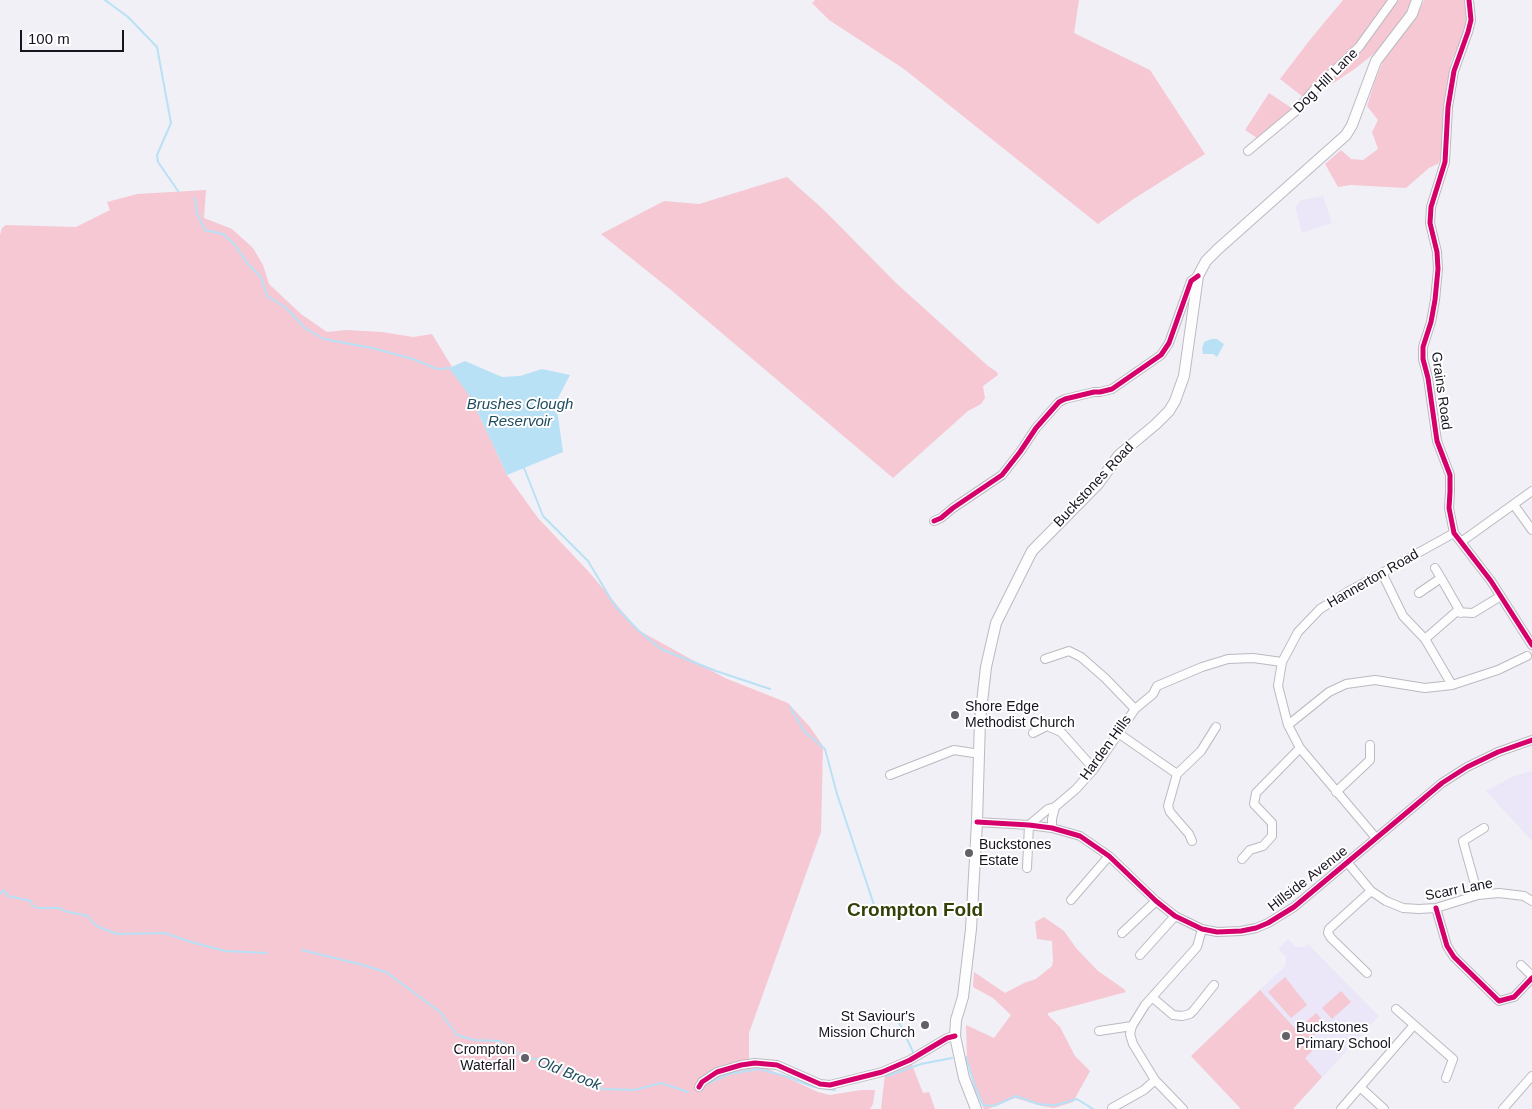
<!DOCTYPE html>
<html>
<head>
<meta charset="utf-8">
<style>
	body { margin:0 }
	#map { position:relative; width:1532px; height:1109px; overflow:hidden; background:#f1f0f6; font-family:Helvetica,sans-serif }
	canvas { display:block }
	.scale { position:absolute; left:20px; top:30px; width:104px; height:22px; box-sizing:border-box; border:2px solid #17131f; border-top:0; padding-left:6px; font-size:15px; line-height:18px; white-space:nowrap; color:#17131f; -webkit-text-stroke:4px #fff; paint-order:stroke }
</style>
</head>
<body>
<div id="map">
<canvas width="1532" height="1109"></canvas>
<div class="scale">100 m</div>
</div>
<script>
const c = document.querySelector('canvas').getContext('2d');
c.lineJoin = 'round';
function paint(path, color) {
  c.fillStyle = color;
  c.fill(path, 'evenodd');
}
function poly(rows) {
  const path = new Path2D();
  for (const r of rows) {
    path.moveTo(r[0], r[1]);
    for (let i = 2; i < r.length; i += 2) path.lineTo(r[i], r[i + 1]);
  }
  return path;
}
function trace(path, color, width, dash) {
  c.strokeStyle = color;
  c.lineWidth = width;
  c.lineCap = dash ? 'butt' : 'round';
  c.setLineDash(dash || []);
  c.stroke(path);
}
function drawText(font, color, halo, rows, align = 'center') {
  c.font = font + ' Helvetica,sans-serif';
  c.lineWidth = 4;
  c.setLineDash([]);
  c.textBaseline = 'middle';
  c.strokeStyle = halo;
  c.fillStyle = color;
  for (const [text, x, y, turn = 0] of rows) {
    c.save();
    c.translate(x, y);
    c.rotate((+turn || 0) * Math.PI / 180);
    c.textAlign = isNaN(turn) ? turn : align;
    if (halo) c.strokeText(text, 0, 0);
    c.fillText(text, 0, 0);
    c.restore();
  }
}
paint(poly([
	[1323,196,1332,223,1302,233,1295,207,1301,200],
	[1532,771,1532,841,1486,791,1514,776],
	[1288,939,1296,947,1304,947,1308,944,1379,1016,1293,1109,1241,1109,1191,1056,1285,966,1286,957,1278,949]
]), '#ebe7f8');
paint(poly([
	[815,0,1079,0,1074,33,1150,70,1205,154,1135,198,1098,224,904,69,829,20,812,3],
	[1343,0,1388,0,1354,50,1312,86,1303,97,1280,79,1309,41],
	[1395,0,1412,0,1403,18,1376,52,1356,68,1329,86,1325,81],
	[1424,0,1465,0,1467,15,1466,24,1459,44,1451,62,1449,74,1446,89,1442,153,1439,163,1429,168,1406,188,1351,185,1338,187,1325,164,1341,150,1351,159,1363,160,1378,149,1372,132,1378,120,1367,106,1375,81,1386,54,1415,20],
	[1269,93,1293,109,1269,130,1257,138,1245,130],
	[787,177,825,211,896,283,988,366,997,372,998,375,983,386,985,398,981,404,968,411,893,478,671,290,601,234,664,201,699,204],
	[206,190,204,218,232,229,253,248,263,265,269,284,301,314,327,332,346,330,382,332,413,337,432,334,471,398,507,475,538,518,589,572,638,630,725,678,788,703,810,727,823,746,821,832,749,1033,749,1060,818,1092,830,1095,861,1090,875,1090,873,1104,870,1109,0,1109,0,235,2,228,6,225,76,227,110,210,107,202,137,194],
	[1044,917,1064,931,1076,948,1098,971,1124,989,1126,992,1048,1013,1048,1015,1060,1027,1075,1056,1090,1071,1073,1102,1054,1108,1042,1106,1015,1098,988,1109,984,1109,974,1087,967,1060,966,1025,994,1038,1011,1015,993,998,973,987,974,972,1005,993,1024,983,1036,979,1052,966,1053,961,1052,941,1037,939,1035,922],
	[1285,977,1307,1005,1291,1018,1268,992],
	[1260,990,1299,1033,1297,1030,1316,1013,1326,1024,1306,1042,1313,1050,1305,1058,1322,1077,1293,1109,1241,1109,1191,1056],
	[1341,991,1351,1002,1332,1019,1322,1008],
	[911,1062,923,1093,929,1092,935,1109,881,1109,885,1074]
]), '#f5c8d3');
paint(poly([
	[1211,339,1217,339,1224,344,1217,357,1213,354,1203,354,1202,349,1204,342],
	[465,361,502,377,520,376,542,369,570,375,556,402,563,452,507,475,471,398,449,368]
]), '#b9e1f5');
trace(poly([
	[105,0,128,17,157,47,171,123,157,155,158,162,178,191],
	[195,198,197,213,205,230,223,234,235,245,247,263,261,277,267,296,285,307,306,329,324,339,372,348,413,359,437,369,450,368],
	[524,468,543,516,588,561,615,606,638,630,661,649,716,671,770,689],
	[790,707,804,731,825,749,837,794,878,917],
	[0,894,4,890,8,896,31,901,32,905,37,908,60,908,64,911,88,916,93,923,99,927,117,934,165,933,191,942,225,951,267,953],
	[302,950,359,964,386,972,440,1012,457,1035,474,1040,500,1041,525,1058,544,1060,603,1089,634,1090,661,1083,688,1092],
	[897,1018,914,1054],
	[966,1057,975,1086,983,1105,994,1106,1016,1096,1038,1104,1049,1105,1056,1105,1077,1099,1093,1109],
	[887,1076,921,1064,952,1058],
	[707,1084,729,1074,759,1069,785,1076,814,1087,835,1090]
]), '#b9e1f5', 2);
const minor = poly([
	[1469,0,1471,20,1468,32,1454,71,1448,107,1445,162,1431,207,1430,223,1437,252,1438,269,1435,300,1431,322,1423,347,1423,359,1428,378,1437,441,1450,475,1450,492,1449,508,1454,533,1491,581,1532,645],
	[1248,151,1296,111,1313,91,1359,47,1393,0],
	[1514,505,1532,530],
	[934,521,941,518,953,508,1002,475,1020,452,1036,428,1059,402,1065,399,1094,392,1100,392,1112,389,1161,355,1169,343,1191,281,1198,276],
	[1461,542,1532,491],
	[1435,568,1441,578],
	[1382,573,1403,616,1425,639,1452,685],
	[1419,593,1441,578,1461,613],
	[1425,639,1456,612,1473,613,1496,599],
	[1045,659,1069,651,1081,657,1105,678,1135,709],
	[1288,725,1329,692,1346,684,1375,680,1425,688,1452,685,1498,670,1527,656],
	[1033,733,1047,726,1061,732,1094,769],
	[1118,733,1177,774],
	[890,775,954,750,980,754],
	[1336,792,1370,760,1370,745],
	[977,822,1029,825,1052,828,1080,836,1109,856,1156,901,1175,916,1202,929,1217,932,1241,931,1256,928,1268,923,1294,907,1442,783,1467,767,1498,752,1532,740],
	[1052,828,1052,819,1055,807],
	[1376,838,1300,748,1288,725,1278,686,1282,662,1298,632,1320,609,1351,590,1454,533],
	[1192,841,1189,834,1170,812,1168,806,1177,774,1201,751,1216,727],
	[1242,859,1250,850,1263,846,1272,836,1272,823,1254,804,1256,793,1300,748],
	[1347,862,1371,891,1386,901,1403,908,1419,909,1436,908,1478,895,1499,893,1524,896,1532,901],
	[1027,868,1029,825,1048,809,1055,807,1076,789,1094,769,1135,709,1153,694,1157,686,1202,667,1228,659,1253,658,1282,662],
	[1478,895,1463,841,1484,828],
	[1071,900,1109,856],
	[1436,908,1447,946,1454,957,1499,1001,1514,997,1532,978],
	[1122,933,1156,901],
	[1140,955,1175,916],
	[1521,965,1532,976],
	[1367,973,1331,938,1328,933,1329,929,1371,891],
	[1153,998,1173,1015,1182,1016,1190,1014,1194,1010,1214,985],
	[1396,1009,1453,1059,1446,1078],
	[1099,1031,1132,1026],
	[699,1087,702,1082,717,1072,741,1065,755,1063,777,1065,820,1084,830,1085,882,1072,910,1060,947,1038,955,1036],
	[1360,1087,1384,1109],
	[1112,1108,1144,1090,1155,1080],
	[1183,1109,1155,1080,1133,1044,1130,1034,1132,1026,1145,1005,1197,947,1202,929],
	[1341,1109,1414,1025],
	[1503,1109,1532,1076]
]);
const major = poly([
	[976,1109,964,1078,955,1036,956,1020,963,997,971,929,977,822,980,720,986,667,996,623,1032,551,1098,484,1119,455,1156,424,1169,411,1175,401,1184,376,1198,276,1206,261,1218,249,1346,135,1352,125,1376,61,1412,14,1417,0]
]);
trace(minor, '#bbb9c2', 10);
trace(major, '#bbb9c2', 12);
trace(minor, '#fdfdfe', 8);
trace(major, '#fdfdfe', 10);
trace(poly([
	[1469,0,1471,20,1468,32,1454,71,1448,107,1445,162,1431,207,1430,223,1437,252,1438,269,1435,300,1431,322,1423,347,1423,359,1428,378,1437,441,1450,475,1450,492,1449,508,1454,533,1491,581,1532,645],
	[934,521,941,518,953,508,1002,475,1020,452,1036,428,1059,402,1065,399,1094,392,1100,392,1112,389,1161,355,1169,343,1191,281,1198,276],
	[977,822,1029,825,1052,828,1080,836,1109,856,1156,901,1175,916,1202,929,1217,932,1241,931,1256,928,1268,923,1294,907,1442,783,1467,767,1498,752,1532,740],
	[1436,908,1447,946,1454,957,1499,1001,1514,997,1532,978],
	[699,1087,702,1082,717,1072,741,1065,755,1063,777,1065,820,1084,830,1085,882,1072,910,1060,947,1038,955,1036]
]), '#d6006c', 5);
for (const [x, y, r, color] of [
	[955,715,5,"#63606a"],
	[969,853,5,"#63606a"],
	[925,1025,5,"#63606a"],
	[1286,1036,5,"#63606a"],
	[525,1058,5,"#63606a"]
]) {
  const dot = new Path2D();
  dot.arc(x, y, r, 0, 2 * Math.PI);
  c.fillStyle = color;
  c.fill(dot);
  trace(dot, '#fff', 2);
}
drawText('14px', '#17131f', '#fff', [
	["Dog Hill Lane",1326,81,-45],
	["Grains Road",1441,391,82],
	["Buckstones Road",1094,485,-47],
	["Hannerton Road",1373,579,-30],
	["Harden Hills",1106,748,-54],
	["Hillside Avenue",1308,879,-38],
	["Scarr Lane",1459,890,-11]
]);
drawText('14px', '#17131f', '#fff', [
	["Shore Edge",965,707],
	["Methodist Church",965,723],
	["Buckstones",979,845],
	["Estate",979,861],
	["St Saviour's",915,1017,"right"],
	["Mission Church",915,1033,"right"],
	["Buckstones",1296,1028],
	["Primary School",1296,1044],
	["Crompton",515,1050,"right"],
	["Waterfall",515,1066,"right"]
], 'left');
drawText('italic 15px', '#1e4b5e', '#fff', [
	["Brushes Clough",520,405],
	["Reservoir",520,422],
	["Old Brook",569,1074,22]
]);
drawText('bold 19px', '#324107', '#fff', [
	["Crompton Fold",915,911]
]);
</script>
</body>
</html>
